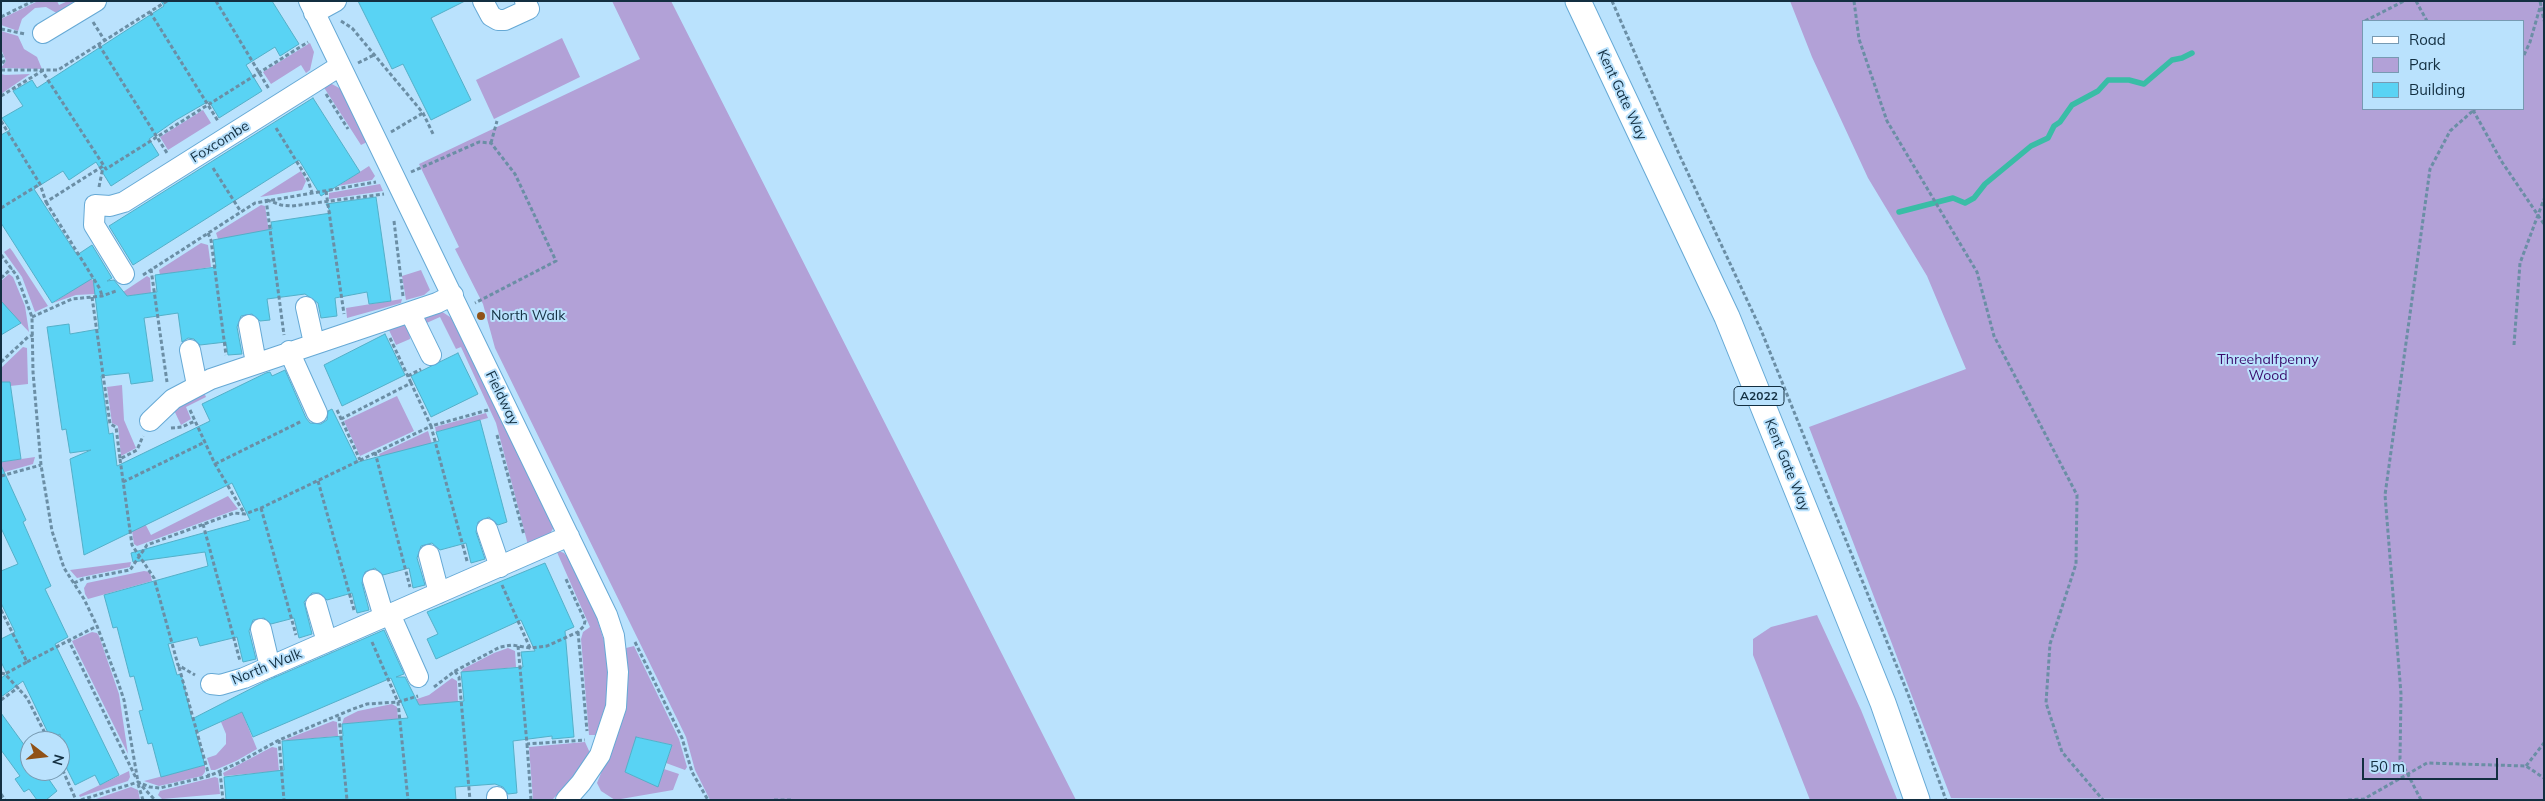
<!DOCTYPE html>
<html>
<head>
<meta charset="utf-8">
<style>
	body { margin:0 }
	#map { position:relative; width:2545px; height:801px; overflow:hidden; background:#bae2fd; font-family:Mulish,sans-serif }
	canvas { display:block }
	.frame { position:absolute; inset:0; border:2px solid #132f41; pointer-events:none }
	.legend { position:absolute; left:2362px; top:20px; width:162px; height:90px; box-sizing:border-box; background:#bae2fd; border:1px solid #779ab2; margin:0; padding:6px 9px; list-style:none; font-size:15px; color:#132f41 }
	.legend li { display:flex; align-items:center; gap:10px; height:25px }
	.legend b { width:25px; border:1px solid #779ab2 }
	.north { position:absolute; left:20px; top:731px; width:50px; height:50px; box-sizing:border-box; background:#bae2fd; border:1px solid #779ab2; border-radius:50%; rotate:106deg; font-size:14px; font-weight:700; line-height:20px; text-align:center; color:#132f41 }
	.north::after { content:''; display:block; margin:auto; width:18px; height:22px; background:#905217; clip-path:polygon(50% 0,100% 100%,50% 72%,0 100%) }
	.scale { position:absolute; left:2362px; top:758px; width:136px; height:22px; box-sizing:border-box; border:2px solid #132f41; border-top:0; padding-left:6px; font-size:15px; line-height:18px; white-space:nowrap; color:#132f41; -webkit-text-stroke:4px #bae2fd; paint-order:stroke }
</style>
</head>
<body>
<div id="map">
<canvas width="2545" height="801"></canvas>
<div class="frame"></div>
<ul class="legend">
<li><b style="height:6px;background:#fff"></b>Road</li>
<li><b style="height:14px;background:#b2a1d7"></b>Park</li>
<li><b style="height:14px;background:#59d3f4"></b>Building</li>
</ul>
<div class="north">N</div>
<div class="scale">50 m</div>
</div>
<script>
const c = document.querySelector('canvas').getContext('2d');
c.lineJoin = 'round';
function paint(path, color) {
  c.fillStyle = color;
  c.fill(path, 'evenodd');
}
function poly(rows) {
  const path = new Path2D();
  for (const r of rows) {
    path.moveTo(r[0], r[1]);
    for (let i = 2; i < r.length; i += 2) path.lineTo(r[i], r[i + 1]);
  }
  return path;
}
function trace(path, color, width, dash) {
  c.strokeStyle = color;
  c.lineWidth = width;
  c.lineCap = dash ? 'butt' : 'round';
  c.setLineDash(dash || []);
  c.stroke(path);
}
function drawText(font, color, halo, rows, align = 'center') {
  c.font = font + ' Mulish,sans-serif';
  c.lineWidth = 4;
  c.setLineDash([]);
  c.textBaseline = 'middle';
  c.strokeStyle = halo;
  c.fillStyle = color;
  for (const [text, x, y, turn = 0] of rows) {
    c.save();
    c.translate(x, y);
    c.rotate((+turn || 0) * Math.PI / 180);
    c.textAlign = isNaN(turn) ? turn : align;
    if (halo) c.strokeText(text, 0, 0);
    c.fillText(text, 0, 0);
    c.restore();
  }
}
paint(poly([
	[38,1,57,1,59,5,68,1,82,1,60,15,46,7,35,8,22,19,18,31,1,25,1,19],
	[612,1,671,1,1076,800,710,800,695,770,686,737,495,348,483,304,455,249,459,247,419,164,640,59],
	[1790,1,2544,1,2544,800,1951,798,1809,427,1966,369,1927,276,1868,178,1812,57],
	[2364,21,2524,21,2524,109,2364,109],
	[1,31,18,36,24,49,37,57,42,69,1,68,6,61,1,49],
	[562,38,580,77,494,119,476,80],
	[310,43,314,52,310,70,306,73,301,65,271,84,263,72],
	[1,74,5,75,30,74,1,94],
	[330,83,341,89,367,142,361,145,323,86],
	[203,110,211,123,168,150,160,137],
	[369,166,375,176,372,180,338,186],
	[301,171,306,181,302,190,260,197],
	[380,184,383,191,329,199,329,193],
	[261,205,265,206,269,232,218,239,216,233],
	[201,243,208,245,211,267,160,275,159,270],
	[10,248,13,252,48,306,35,312,22,277,4,252],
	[421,270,430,290,424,295,406,300,402,276],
	[9,274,13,277,25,306,29,332,1,302,1,281],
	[147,276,150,278,151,293,119,297,120,294],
	[91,278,98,289,95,294,76,295,53,303],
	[402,299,401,303,347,318,346,308],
	[441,311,453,319,554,527,548,537,528,545,496,423,461,347,456,349,440,317,422,325,419,318],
	[409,323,410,339,396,345,388,328],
	[23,347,27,348,28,384,1,387,1,368],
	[122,385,124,420,136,448,121,456,118,426,112,423,107,387],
	[203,390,206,397,186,407,191,419,181,425,173,408],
	[397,396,414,431,360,456,344,421],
	[486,413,488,418,436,432,435,427],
	[428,431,432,444,380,457,379,454],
	[35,457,33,464,1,473,1,462],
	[125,485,151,535,228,496,238,509,137,546,134,544],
	[556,550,564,553,570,560,595,612,604,641,608,666,608,693,605,711,597,735,589,735,581,639,583,632,590,627],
	[131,562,130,567,77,578,70,570],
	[144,571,150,572,152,581,88,599,85,594,84,588,87,583],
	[1817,615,1861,710,1897,799,1810,800,1753,655,1753,639,1771,627],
	[92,632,97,633,99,636,119,694,128,754,72,641],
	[634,646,679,739,687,767,685,770,666,763,672,745,637,737,625,772,658,786,664,769,679,774,673,790,615,800,601,791,597,783,622,721,628,685,626,648],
	[508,648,515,651,516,667,461,673,463,669,494,653],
	[452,678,457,681,458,702,402,706,402,704,429,695],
	[392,704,397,707,398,719,342,724,344,718,358,711],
	[242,712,257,749,236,761,215,770,211,770,207,758,216,755,226,744,226,734,221,722],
	[333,721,337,722,338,736,282,741],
	[585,742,590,753,577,774,560,792,552,800,533,800,529,747],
	[272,747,277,748,279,771,224,776,223,773],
	[205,765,205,772,202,776,159,786,144,781],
	[129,771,130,777,128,781,80,797,79,795],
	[215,777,218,778,220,794,162,799,158,795,160,791],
	[131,787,138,790,140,800,93,800]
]), '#b2a1d7');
trace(poly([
	[1899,212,1953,198,1965,203,1974,198,1985,184,2031,146,2048,138,2054,126,2060,122,2072,105,2098,91,2108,80,2129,80,2144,84,2172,60,2182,58,2192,53]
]), '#39bda6', 5.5);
const building = poly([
	[161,1,272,1,299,44,280,56,275,47,246,65,262,91,219,118,209,101,176,120,149,139,159,155,111,186,96,162,69,180,63,171,34,189,77,255,92,245,112,278,107,281,114,280,127,296,157,292,155,275,216,267,213,240,272,229,271,222,331,213,326,204,376,197,391,301,369,304,367,292,335,298,337,316,321,318,318,303,305,294,267,299,270,320,260,321,252,314,241,316,237,327,242,354,228,355,226,342,200,345,194,339,188,338,182,342,178,313,144,318,153,381,131,384,129,373,101,376,109,434,113,433,117,466,210,421,202,404,266,373,270,372,272,376,285,370,306,418,310,423,321,424,327,420,328,411,332,409,358,462,439,441,436,432,480,420,507,522,498,525,489,517,478,522,476,532,485,559,471,563,466,543,440,550,432,543,421,546,417,558,425,585,413,588,409,568,383,575,375,568,365,572,362,583,369,610,357,613,352,593,327,600,319,593,312,593,304,602,312,634,299,638,294,618,271,624,264,618,253,620,249,631,256,659,243,662,237,637,200,646,197,637,168,644,177,675,181,674,192,719,264,682,384,630,404,674,396,677,405,677,419,705,464,701,461,672,523,667,521,652,535,651,521,620,436,659,427,639,438,634,427,612,545,563,574,627,565,631,574,737,552,739,552,736,513,741,517,793,508,794,503,787,495,784,455,787,456,800,226,800,224,777,284,770,282,741,343,736,342,724,408,718,391,678,253,737,242,712,196,733,205,765,161,777,152,743,148,744,139,711,143,710,134,676,130,677,117,627,113,628,104,595,208,566,205,552,133,562,131,553,250,520,232,483,84,555,70,459,91,450,70,453,66,429,62,430,47,327,69,324,70,334,99,329,93,278,52,303,1,223,1,135,10,130,2,118,23,106,13,91,32,80,37,88,164,6,161,1],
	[358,1,465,1,431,18,471,100,431,120,403,64,392,69,358,1],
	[313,98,360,172,321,196,299,160,133,265,109,226,313,98],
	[1,301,21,323,1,335,1,301],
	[385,334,405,375,342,406,324,365,385,334],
	[458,353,478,394,431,417,411,376,458,353],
	[1,382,10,382,21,459,1,462,1,382],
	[1,465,26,520,23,522,51,586,45,589,68,637,55,644,119,775,100,785,95,775,75,785,60,755,60,734,51,739,23,681,1,697,1,678,7,674,1,662,1,639,15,632,1,603,1,571,18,564,1,528,1,465],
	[1,713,30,753,30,771,43,771,57,791,46,800,37,800,29,789,24,792,15,779,20,776,1,750,1,713],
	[636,737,672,745,658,787,625,772,636,737]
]);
paint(building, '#59d3f4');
trace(building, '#53afc8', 1);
const minor = poly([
	[309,1,607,615,614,636,618,672,616,707,600,755,581,783,566,800],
	[483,1,491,16,498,20,505,20,529,9,525,1],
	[314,13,336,1],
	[43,33,96,1],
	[124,274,94,225,95,205,110,206,124,202,340,66],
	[306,307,314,343],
	[410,312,431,355],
	[249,325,256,363],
	[190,350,197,385],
	[289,351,317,413],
	[150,421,173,399,211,379,437,303,453,295],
	[487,529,500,567],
	[429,555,439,593],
	[373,580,384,617],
	[316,604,327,642],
	[390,614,418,677],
	[261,629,270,667],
	[211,684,220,685,244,678,569,536],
	[497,797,497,800]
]);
const major = poly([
	[1578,1,1727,317,1883,703,1917,800]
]);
trace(minor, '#66a9d5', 22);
trace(major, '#66a9d5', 27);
trace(poly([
	[216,1,269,89],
	[1612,1,1679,154,1761,330,1908,694,1946,800],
	[1854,1,1859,39,1887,121,1977,272,1994,336,2077,495,2076,564,2050,644,2046,703,2062,752,2103,800],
	[2416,1,2427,21],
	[2540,1,2544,21],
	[150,12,218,121],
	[1,17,33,1],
	[341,21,352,28,423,113,434,136],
	[2365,21,2404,1],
	[93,22,105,41],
	[1,29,25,34],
	[99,45,167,153],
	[1,54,4,61,1,65],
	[2524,55,2530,42,2541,4],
	[358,63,374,55],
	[1,70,58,70,167,1],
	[326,94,348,129],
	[1,96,42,71,106,169,308,42],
	[2473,110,2502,162,2544,224],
	[1,121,40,184,46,202,103,166],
	[276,128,308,180,312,193],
	[391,132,423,113],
	[491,143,497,121],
	[213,168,241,212],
	[411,172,479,142,491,143,515,174,556,261,475,303],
	[99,187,103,167],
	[326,191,344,314],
	[266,199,284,335],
	[267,200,281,205,292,206,384,194],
	[46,202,100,289,102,296],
	[1,208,40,184],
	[394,221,403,296],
	[208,233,211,240,226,355],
	[1,255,17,276,32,317,33,372,41,465,52,531,64,568,84,599,97,626,119,685,124,700,138,782,155,800],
	[151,269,167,382],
	[143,275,255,203,376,182],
	[1,278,12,268],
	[92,297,110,424,116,427,120,459,137,450,143,436],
	[32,317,72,299,102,296,116,291],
	[390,338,411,383],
	[2514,345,2520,263,2544,199],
	[1,362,28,337,33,335],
	[408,376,421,369],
	[190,410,215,464,244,513],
	[337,410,360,460],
	[171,428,182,427,195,421],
	[497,435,524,535],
	[375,452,410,587],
	[120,459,132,545,154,578,178,665,195,675],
	[215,464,302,421],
	[1,476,41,465],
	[318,481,354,610],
	[123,482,205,442],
	[261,508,296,635],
	[203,524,240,661],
	[467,561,431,426,488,410],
	[74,583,83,579,130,570,147,545,234,513,245,514,261,508,431,426,411,383,341,419],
	[502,585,530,648],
	[1,610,27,662,5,674],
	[578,632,587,731],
	[68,639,136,778],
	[372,642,398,702,408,800],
	[635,642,682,738,692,772,708,800],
	[518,646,527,744,585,740],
	[27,662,97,626],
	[179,667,209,776],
	[455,671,459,677,470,800],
	[1,673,5,674,27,698,49,741],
	[434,687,455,671,500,647,512,645,530,648,547,646,578,632,584,626,585,621,565,577],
	[1,700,19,687],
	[339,717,347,800],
	[279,740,284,800],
	[527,744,531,800],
	[60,764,76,800],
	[2526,766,2544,743],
	[220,772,223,800],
	[138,784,143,800],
	[1,794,5,800],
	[81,800,138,782,150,787,160,788,209,776,238,763,279,740,353,709,367,704,398,702,418,696],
	[774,800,792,800],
	[2348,800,2364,799,2427,763,2526,766,2544,778],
	[2421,800,2400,759,2401,694,2385,495,2430,169,2450,131,2475,109]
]), '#6b8ea5', 3, [4, 2.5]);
trace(minor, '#fff', 20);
trace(major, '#fff', 25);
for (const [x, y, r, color] of [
	[481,316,5,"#905217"]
]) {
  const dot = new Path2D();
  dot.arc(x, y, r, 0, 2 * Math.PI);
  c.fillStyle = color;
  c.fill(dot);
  trace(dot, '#bae2fd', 2);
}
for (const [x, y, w] of [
	[1759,396,50]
]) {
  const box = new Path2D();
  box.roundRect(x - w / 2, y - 9.5, w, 19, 4);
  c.fillStyle = '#bae2fd';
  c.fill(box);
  trace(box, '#132f41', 1);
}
drawText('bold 12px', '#132f41', null, [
	["A2022",1759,396]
]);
drawText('14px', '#132f41', '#bae2fd', [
	["Kent Gate Way",1622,95,65],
	["Foxcombe",220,142,-32],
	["Fieldway",502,398,64],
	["Kent Gate Way",1787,465,68],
	["North Walk",267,667,-22]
]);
drawText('14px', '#132f41', '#bae2fd', [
	["North Walk",491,316]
], 'left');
drawText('14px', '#3b0d6c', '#bae2fd', [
	["Threehalfpenny",2268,360],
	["Wood",2268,376]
]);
</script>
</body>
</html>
